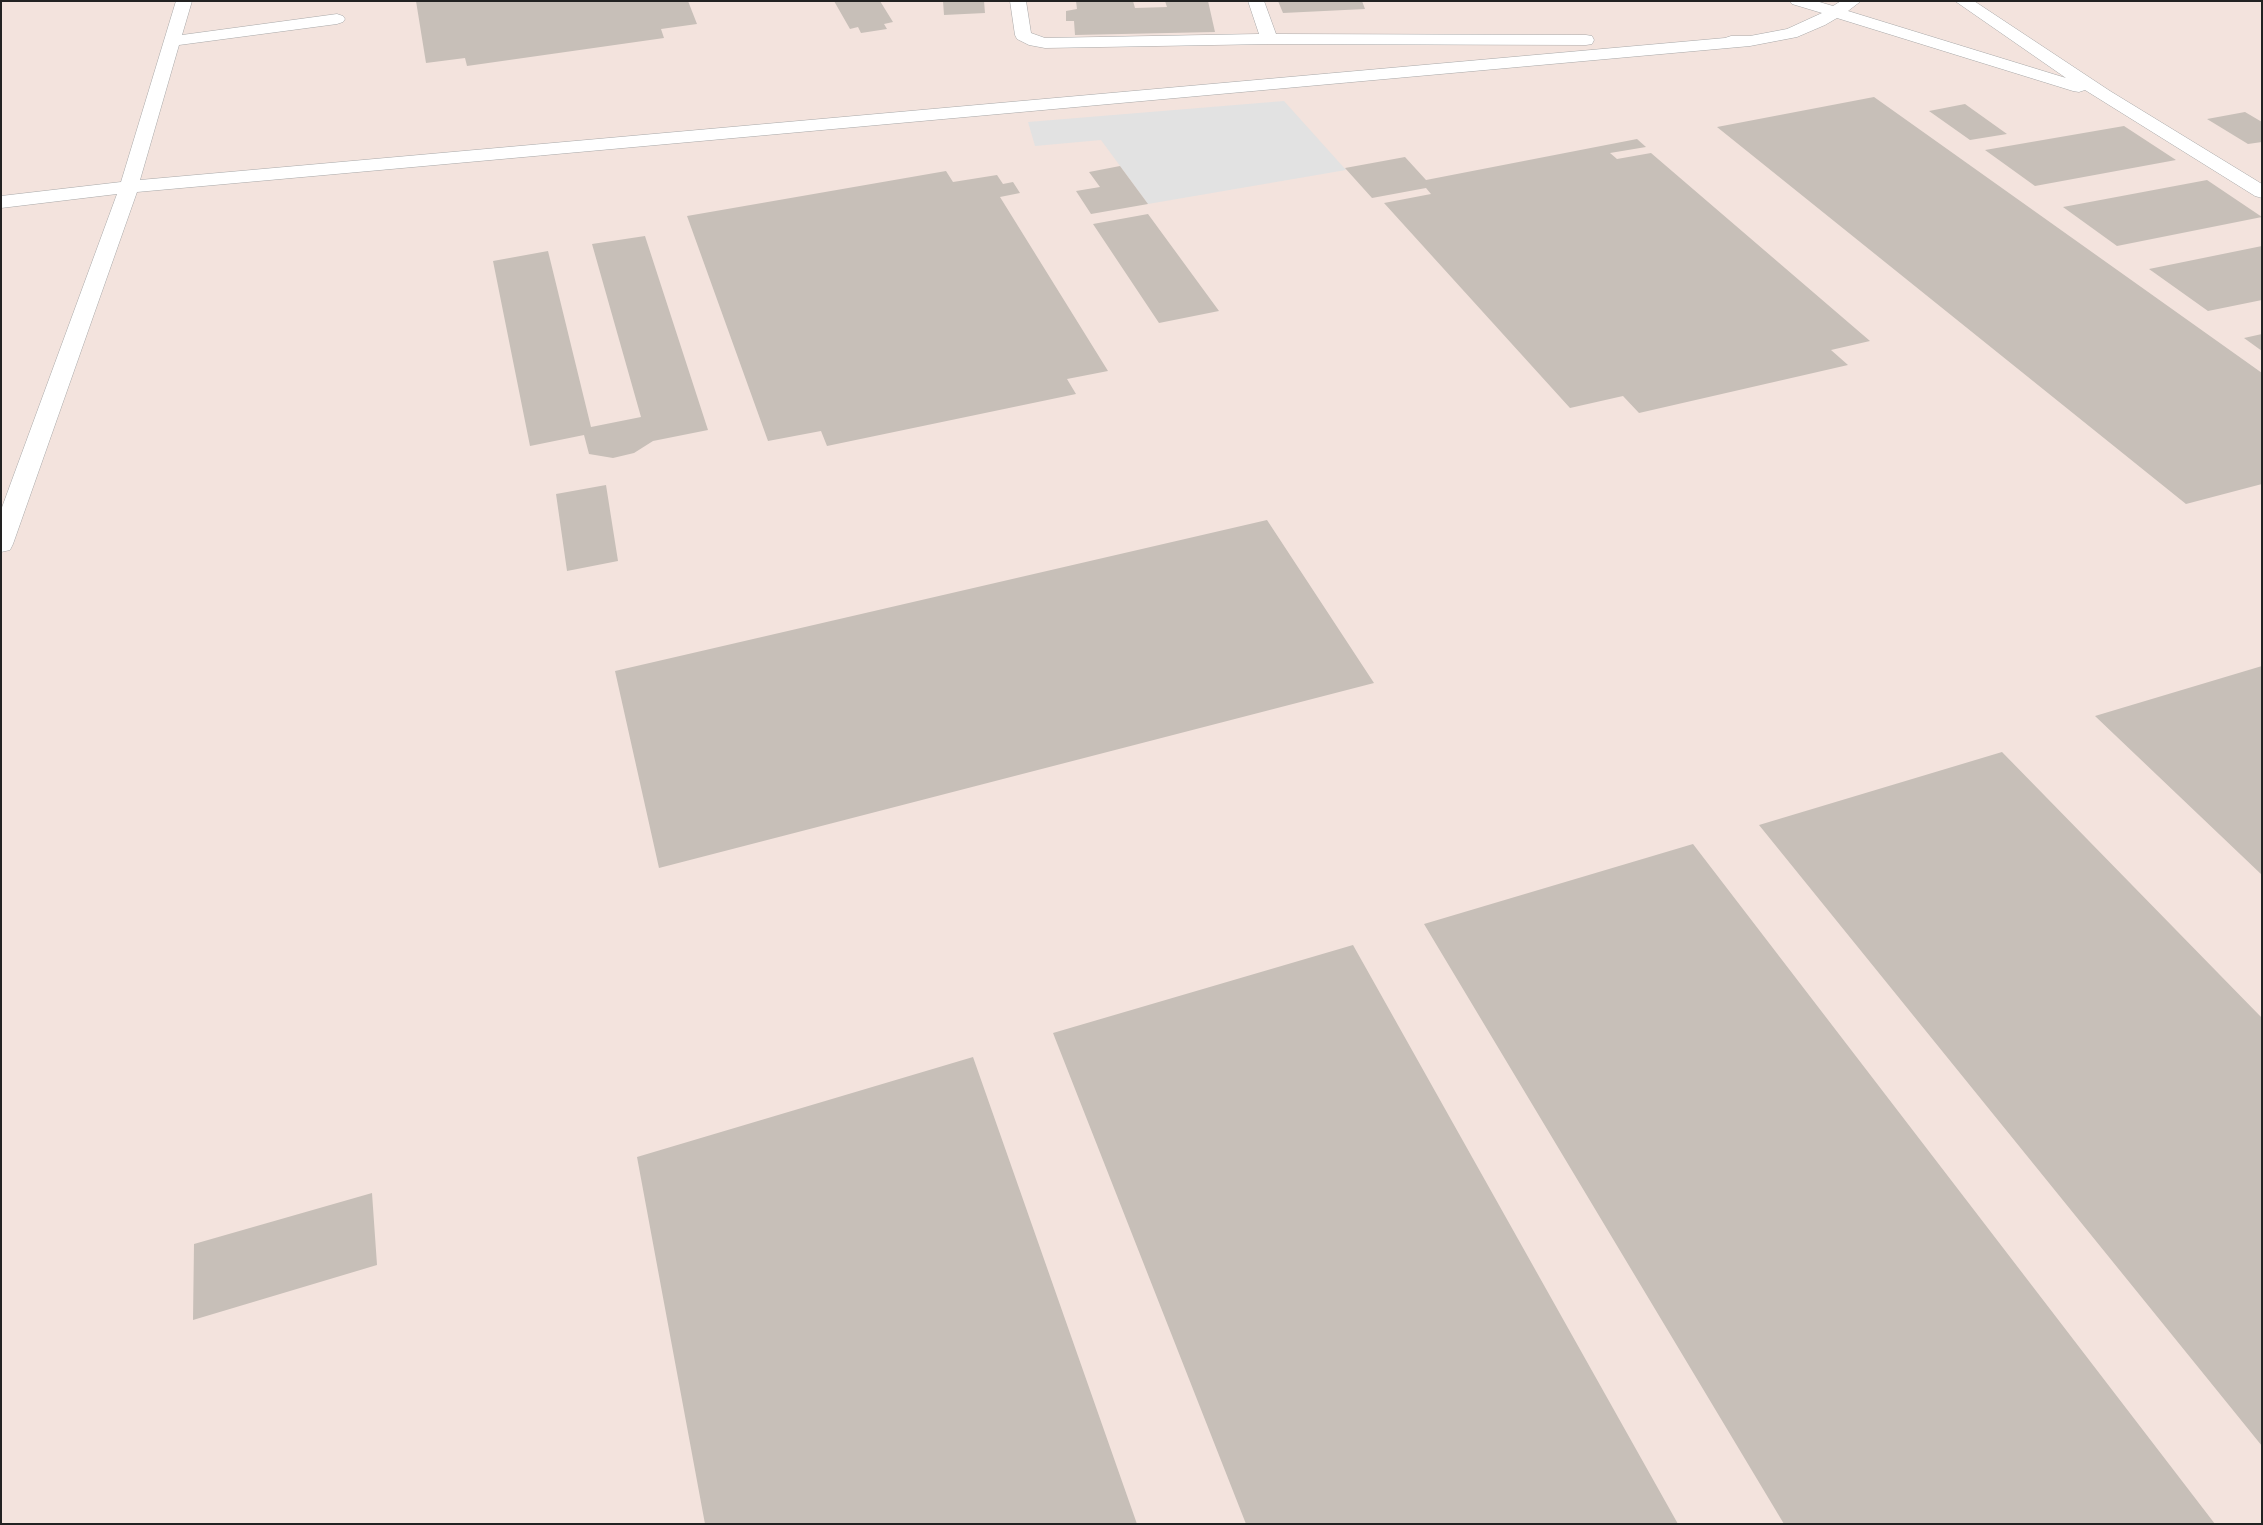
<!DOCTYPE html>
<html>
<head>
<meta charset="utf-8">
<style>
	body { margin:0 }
	#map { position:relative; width:2263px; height:1525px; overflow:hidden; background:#f2efe9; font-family:"Public Sans",sans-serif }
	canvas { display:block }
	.frame { position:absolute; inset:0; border:2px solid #222; pointer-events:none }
</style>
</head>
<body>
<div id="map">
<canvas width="2263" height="1525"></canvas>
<div class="frame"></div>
</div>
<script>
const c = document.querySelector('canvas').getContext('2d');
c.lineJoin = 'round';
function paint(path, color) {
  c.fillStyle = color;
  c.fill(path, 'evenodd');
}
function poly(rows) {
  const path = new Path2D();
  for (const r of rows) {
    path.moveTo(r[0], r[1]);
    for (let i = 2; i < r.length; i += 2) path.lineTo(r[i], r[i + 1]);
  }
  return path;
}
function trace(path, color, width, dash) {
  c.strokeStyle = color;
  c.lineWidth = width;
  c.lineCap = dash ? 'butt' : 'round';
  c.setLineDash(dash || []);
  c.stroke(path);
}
paint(poly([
	[1,1,2262,1,2262,1524,1,1524]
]), '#f3e3dd');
paint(poly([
	[1284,101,1346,170,1148,204,1101,140,1035,146,1028,122]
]), '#e2e2e2');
paint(poly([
	[416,1,688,1,697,24,661,29,664,38,467,66,465,58,426,63],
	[834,1,880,1,893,22,884,24,887,29,861,33,858,27,850,29],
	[943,1,984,1,985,13,944,15],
	[1076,1,1133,1,1135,8,1167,7,1165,1,1208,1,1215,32,1075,35,1074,21,1066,21,1066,11,1077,9],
	[1278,1,1362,1,1365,9,1283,13],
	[1874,97,2262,373,2262,484,2186,504,1717,127],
	[1965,104,2007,134,1970,140,1929,111],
	[2245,112,2262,122,2262,142,2248,144,2207,119],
	[2124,126,2176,160,2035,186,1985,150],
	[1637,139,1646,147,1610,153,1617,159,1651,153,1870,341,1831,350,1848,365,1639,413,1623,396,1570,408,1384,203,1431,194,1426,188,1372,198,1345,168,1405,157,1426,180],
	[1120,166,1148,204,1091,214,1076,191,1100,187,1089,172],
	[946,171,953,182,997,175,1003,184,1013,182,1020,193,1000,197,1108,371,1067,379,1076,394,827,446,821,431,768,441,687,216],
	[2207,180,2262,217,2117,246,2063,207],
	[1148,214,1219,311,1159,323,1093,224],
	[645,236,708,430,653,441,634,453,613,458,589,454,584,435,530,446,493,261,548,251,591,427,641,417,592,244],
	[2262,246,2262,300,2208,311,2149,269],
	[2262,334,2262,351,2244,338],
	[606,485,618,561,567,571,556,494],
	[1267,520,1374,683,659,868,615,671],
	[2262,666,2262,875,2095,716],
	[2002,752,2262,1018,2262,1446,1759,825],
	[1693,844,2215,1524,1784,1524,1424,924],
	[1353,945,1678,1524,1246,1524,1053,1033],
	[973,1057,1137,1524,705,1524,637,1157],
	[372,1193,377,1265,193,1320,194,1244]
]), '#c7bfb8');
const lane = poly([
	[176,1,192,1,182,35,337,14,343,16,345,19,343,22,337,24,179,45,140,180,1725,38,1731,36,1750,36,1787,29,1822,13,1792,4,1790,1,1816,1,1833,6,1841,1,1861,1,1848,11,2066,78,1955,1,1974,1,2110,91,2262,184,2262,198,2255,196,2085,90,2079,92,2073,91,1837,18,1825,25,1797,37,1750,46,137,192,13,544,10,550,1,552,1,510,117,194,1,208,1,196,121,182,176,1],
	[1010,1,1026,1,1031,33,1045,38,1259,34,1248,1,1264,1,1276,34,1586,35,1592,36,1594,40,1592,44,1586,45,1269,44,1045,48,1029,45,1017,39,1015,35,1010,1]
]);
trace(lane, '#a9a9a9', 1);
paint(lane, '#fff');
</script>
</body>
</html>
